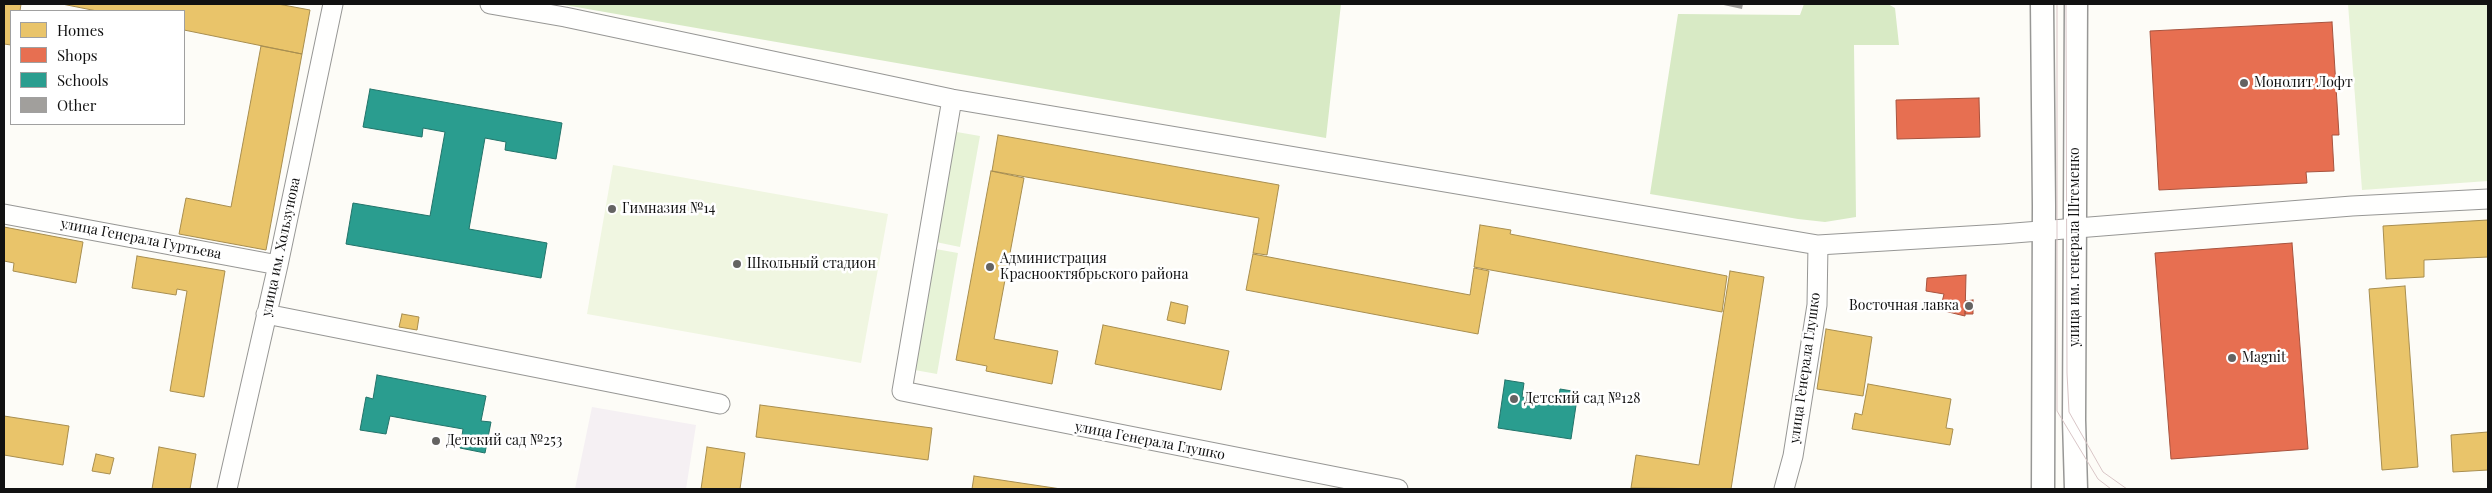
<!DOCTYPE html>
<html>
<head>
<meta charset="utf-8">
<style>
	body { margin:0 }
	#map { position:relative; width:2492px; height:493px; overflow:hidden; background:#fdfcf7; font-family:"Playfair Display",serif }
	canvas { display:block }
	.frame { position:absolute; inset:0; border:5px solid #111; pointer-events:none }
	.legend { position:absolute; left:10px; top:10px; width:175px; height:115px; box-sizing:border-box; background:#fff; border:1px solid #a0a0a0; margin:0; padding:6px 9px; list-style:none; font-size:15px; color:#111 }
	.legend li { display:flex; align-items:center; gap:10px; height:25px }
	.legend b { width:25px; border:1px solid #a0a0a0 }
</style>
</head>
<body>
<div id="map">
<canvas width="2492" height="493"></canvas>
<div class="frame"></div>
<ul class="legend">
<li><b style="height:14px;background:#e9c46a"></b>Homes</li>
<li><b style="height:14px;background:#e76f51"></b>Shops</li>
<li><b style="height:14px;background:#2a9d8f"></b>Schools</li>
<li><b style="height:14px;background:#a19f9c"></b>Other</li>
</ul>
</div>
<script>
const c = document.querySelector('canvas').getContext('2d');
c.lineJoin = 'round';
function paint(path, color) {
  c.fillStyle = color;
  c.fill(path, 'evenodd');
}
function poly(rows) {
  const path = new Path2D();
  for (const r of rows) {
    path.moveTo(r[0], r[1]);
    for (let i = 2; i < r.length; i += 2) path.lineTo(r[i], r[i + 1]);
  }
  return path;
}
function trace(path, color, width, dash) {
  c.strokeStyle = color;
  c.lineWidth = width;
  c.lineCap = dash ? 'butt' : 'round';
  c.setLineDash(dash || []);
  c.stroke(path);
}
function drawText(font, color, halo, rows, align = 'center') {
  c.font = font + ' "Playfair Display",serif';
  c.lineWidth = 5;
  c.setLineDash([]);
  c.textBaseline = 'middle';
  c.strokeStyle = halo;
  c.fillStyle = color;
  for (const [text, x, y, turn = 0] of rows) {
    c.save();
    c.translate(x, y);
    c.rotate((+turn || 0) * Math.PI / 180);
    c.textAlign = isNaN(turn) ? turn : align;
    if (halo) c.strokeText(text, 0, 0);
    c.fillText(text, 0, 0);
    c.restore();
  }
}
paint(poly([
	[592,407,696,425,686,489,575,489]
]), '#f5f0f3');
paint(poly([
	[2348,4,2488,4,2488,181,2362,190],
	[951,131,980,136,960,247,931,241],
	[930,248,958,253,937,374,909,369]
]), '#e7f3d7');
paint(poly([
	[559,4,1341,4,1326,138],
	[1804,4,1888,4,1895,8,1899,45,1854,45,1856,217,1825,222,1798,219,1650,194,1678,14,1800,15]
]), '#d8eac5');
paint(poly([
	[613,165,888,214,861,363,587,314]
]), '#f0f6e1');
const homes = poly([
	[4,4,21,4,20,11,11,11,11,45,4,44,4,4],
	[62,4,278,4,310,10,302,54,184,30,184,11,97,11,62,4],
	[261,46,302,54,266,250,179,234,186,198,231,207,261,46],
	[998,135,1279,185,1267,255,1253,253,1259,218,992,171,998,135],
	[991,171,1024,178,994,339,1058,351,1052,384,986,371,987,366,956,360,991,171],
	[2488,220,2488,257,2424,260,2424,277,2386,279,2383,226,2488,220],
	[1480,225,1511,230,1510,234,1727,276,1722,312,1474,267,1480,225],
	[4,227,83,242,76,283,13,271,14,263,4,261,4,227],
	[1253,254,1470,295,1474,268,1489,271,1478,334,1246,290,1253,254],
	[137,256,225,271,204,397,170,391,187,291,177,289,176,295,132,288,137,256],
	[1730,271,1764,277,1731,489,1631,488,1636,455,1699,465,1730,271],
	[2405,286,2418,467,2382,470,2369,289,2405,286],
	[1171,302,1188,306,1185,324,1167,320,1171,302],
	[402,314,419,317,417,330,399,327,402,314],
	[1103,325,1229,351,1221,390,1095,364,1103,325],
	[1826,329,1872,337,1863,396,1817,389,1826,329],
	[1868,384,1951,399,1946,428,1953,429,1950,445,1852,429,1855,413,1862,415,1868,384],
	[760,405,932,428,928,460,756,437,760,405],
	[4,416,69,426,63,465,4,455,4,416],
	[2488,432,2488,470,2453,472,2451,435,2488,432],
	[159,447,196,454,190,489,152,489,159,447],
	[707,447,745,453,740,489,701,489,707,447],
	[96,454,114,458,110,474,92,471,96,454],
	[974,476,1061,489,972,489,974,476]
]);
paint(homes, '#e9c46a');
trace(homes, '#a88e4f', 1);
const shops = poly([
	[2332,22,2339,135,2332,135,2334,171,2306,172,2307,183,2159,190,2150,31,2332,22],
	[1979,98,1980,137,1897,139,1896,100,1979,98],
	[2292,243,2308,449,2171,459,2155,253,2292,243],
	[1966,275,1965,316,1940,310,1944,294,1926,291,1927,278,1966,275],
	[1973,300,1973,314,1965,314,1965,301,1973,300]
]);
paint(shops, '#e76f51');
trace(shops, '#a7533e', 1);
const schools = poly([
	[370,89,562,123,556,159,505,150,506,142,485,138,469,229,547,243,541,278,346,244,353,203,430,216,445,132,423,128,422,137,363,127,370,89],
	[377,375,486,396,481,421,491,422,485,453,460,448,463,429,417,421,390,416,386,434,360,430,366,397,373,399,377,375],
	[1505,380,1524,383,1522,397,1558,403,1560,389,1578,392,1571,439,1498,428,1505,380]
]);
paint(schools, '#2a9d8f');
trace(schools, '#227369', 1);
paint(poly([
	[1719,4,1743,4,1742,9]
]), '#a19f9c');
const minor = poly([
	[490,4,565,17,952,99,1818,245,2002,234,2352,206,2488,199],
	[952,99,902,391,1398,489],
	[4,214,278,265],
	[266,314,720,404],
	[227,489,278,265,333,4],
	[1784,489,1793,456,1817,305,1818,245]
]);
const tertiary = poly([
	[2042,4,2044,206,2043,489],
	[2076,489,2074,420,2076,4]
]);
trace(minor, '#979795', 21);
trace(tertiary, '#979795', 25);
trace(minor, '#fffffe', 19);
trace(tertiary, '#fffffe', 22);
trace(poly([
	[2057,4,2057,411,2098,479,2111,489],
	[2066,4,2067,373,2069,412,2103,472,2127,489]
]), '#d9c6c7', 1);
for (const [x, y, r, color] of [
	[2244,83,5,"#646362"],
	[612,209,5,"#646362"],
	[737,264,5,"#646362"],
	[990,267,5,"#646362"],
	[1969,306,5,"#646362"],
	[2232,358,5,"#646362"],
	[1514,399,5,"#646362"],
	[436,441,5,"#646362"]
]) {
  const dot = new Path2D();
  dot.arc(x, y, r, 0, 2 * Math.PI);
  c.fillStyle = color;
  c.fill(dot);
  trace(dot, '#fff', 2);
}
drawText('14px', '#111', '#fff', [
	["Монолит Лофт",2254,83],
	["Гимназия №14",622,209],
	["Администрация",1000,259],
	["Краснооктябрьского района",1000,275],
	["Школьный стадион",747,264],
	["Восточная лавка",1959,306,"right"],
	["Magnit",2242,358],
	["Детский сад №128",1524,399],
	["Детский сад №253",446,441]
], 'left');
drawText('14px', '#111', '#fff', [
	["улица Генерала Гуртьева",141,239,11],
	["улица им. Хользунова",281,247,-78],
	["улица им. генерала Штеменко",2075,247,-90],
	["улица Генерала Глушко",1805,368,-82],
	["улица Генерала Глушко",1150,441,11]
]);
</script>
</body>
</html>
